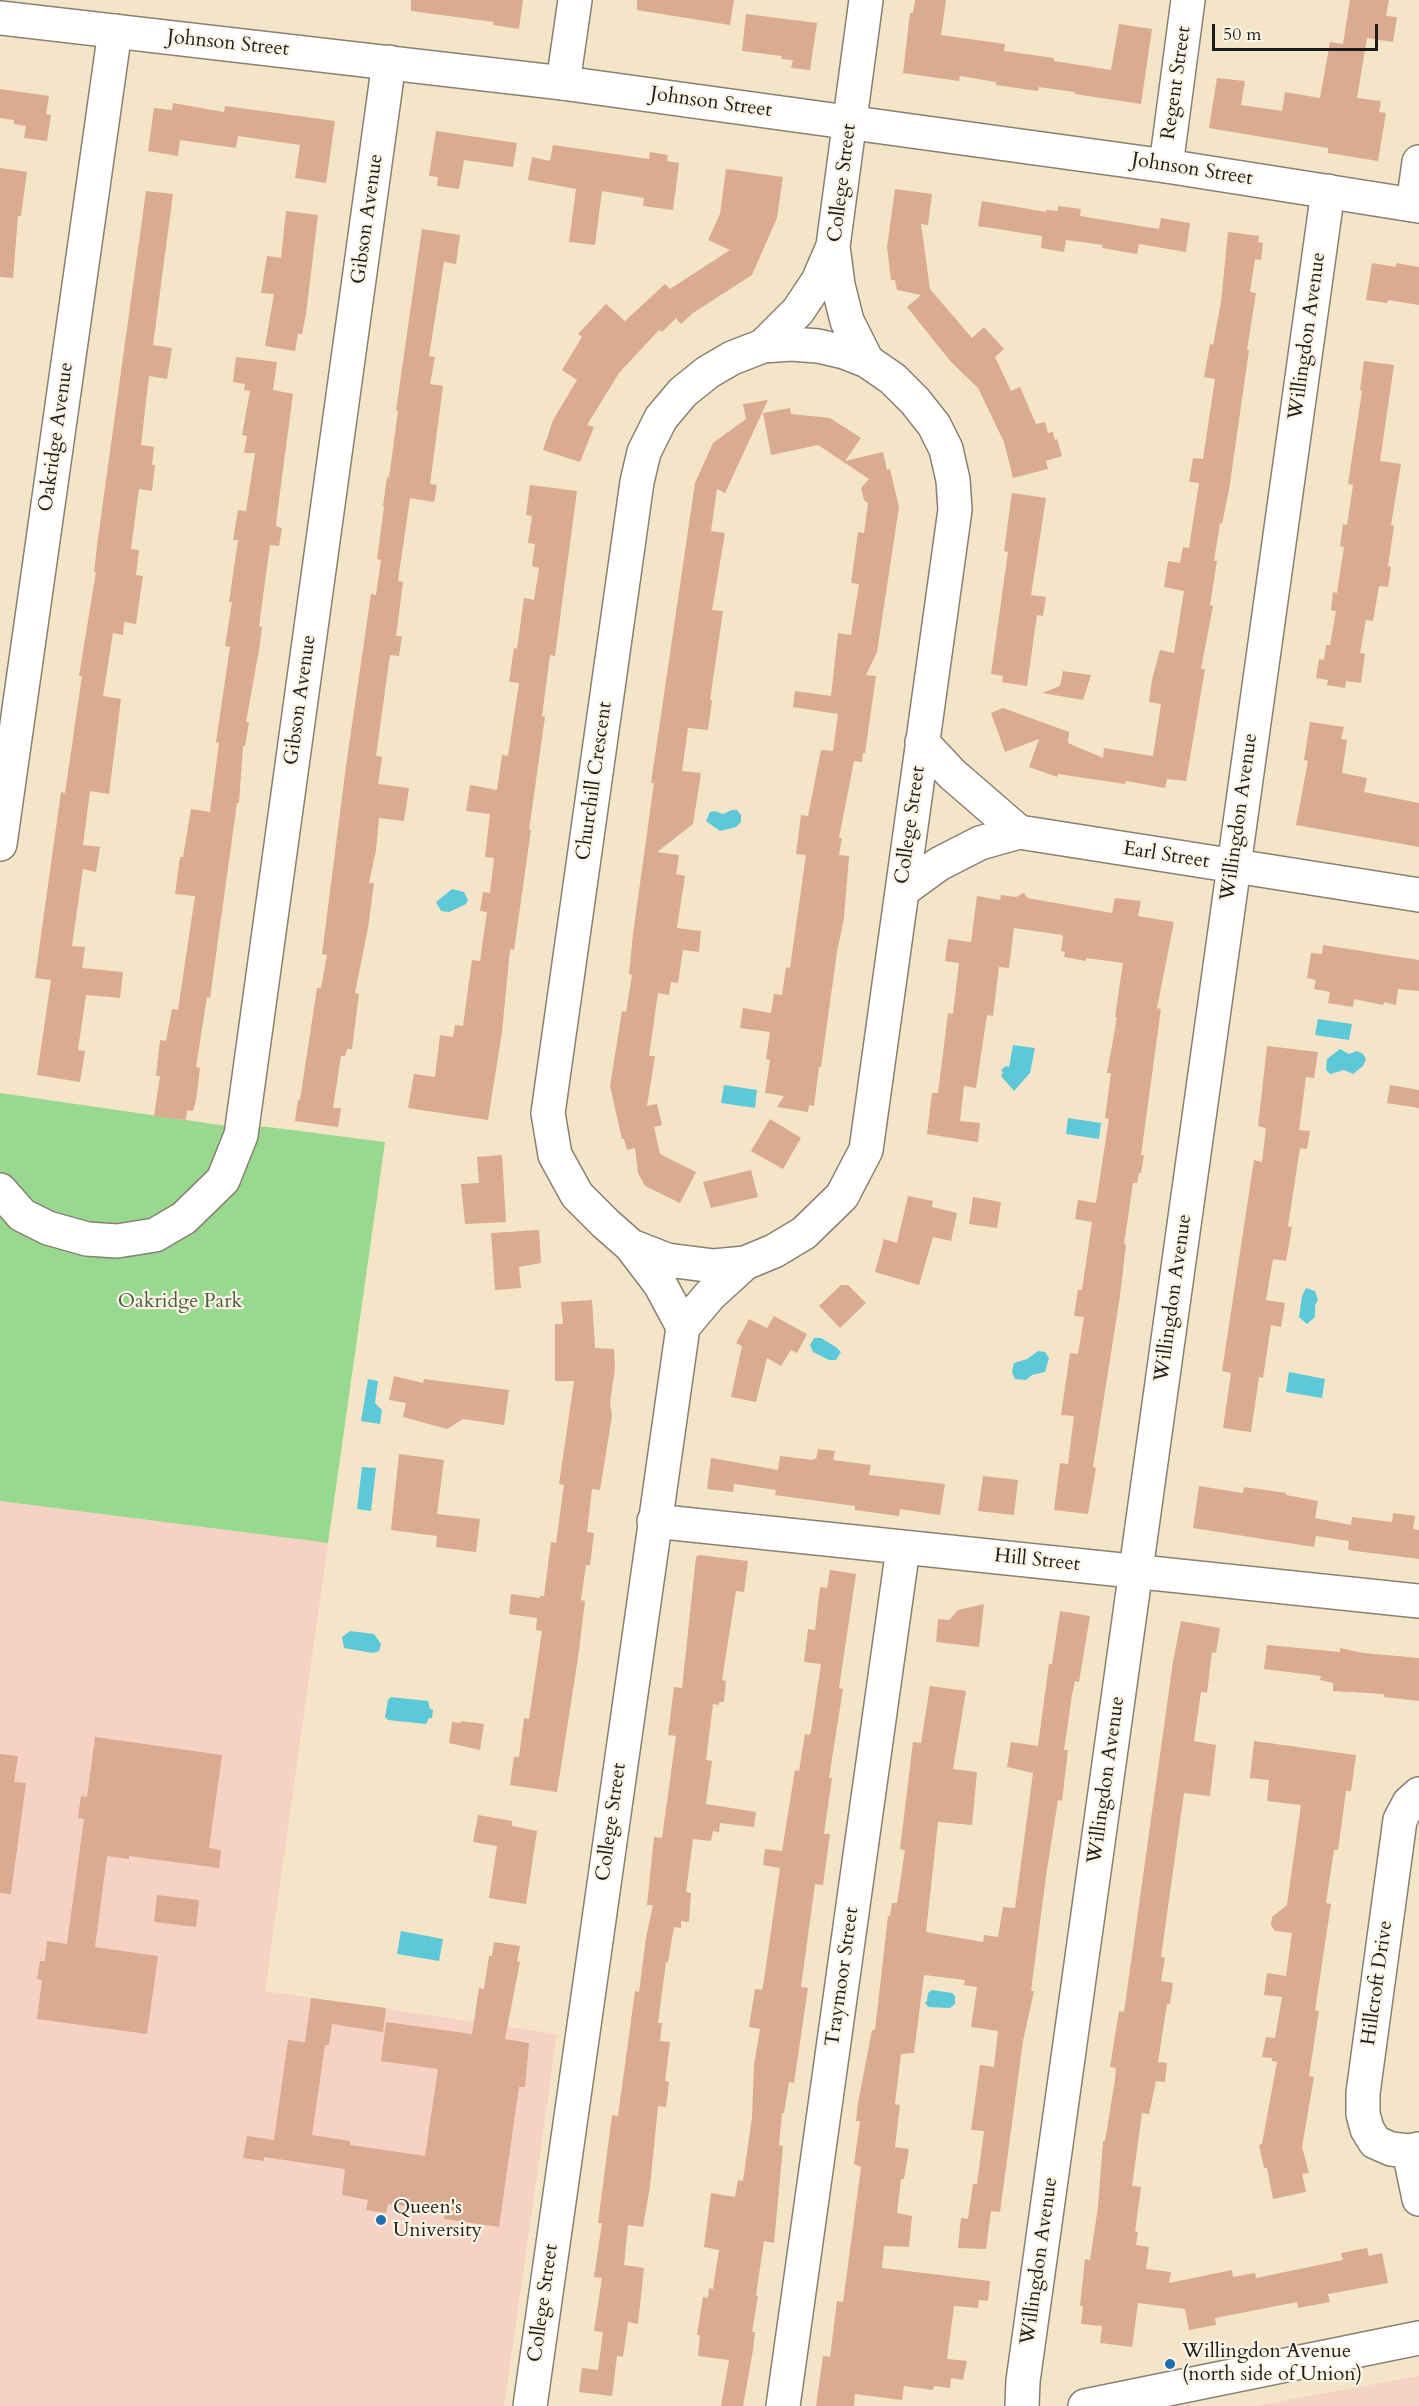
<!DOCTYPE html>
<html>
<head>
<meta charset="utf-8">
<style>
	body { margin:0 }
	#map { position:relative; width:1419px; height:2406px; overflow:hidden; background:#f4e5c9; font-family:Cardo,serif }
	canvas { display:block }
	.scale { position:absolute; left:1212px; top:24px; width:166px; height:27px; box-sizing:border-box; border:3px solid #1c1c1c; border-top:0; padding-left:8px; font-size:18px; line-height:21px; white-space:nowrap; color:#1c1c1c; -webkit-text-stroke:4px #fcf5e5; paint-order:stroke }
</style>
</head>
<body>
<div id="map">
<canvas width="1419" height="2406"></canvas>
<div class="scale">50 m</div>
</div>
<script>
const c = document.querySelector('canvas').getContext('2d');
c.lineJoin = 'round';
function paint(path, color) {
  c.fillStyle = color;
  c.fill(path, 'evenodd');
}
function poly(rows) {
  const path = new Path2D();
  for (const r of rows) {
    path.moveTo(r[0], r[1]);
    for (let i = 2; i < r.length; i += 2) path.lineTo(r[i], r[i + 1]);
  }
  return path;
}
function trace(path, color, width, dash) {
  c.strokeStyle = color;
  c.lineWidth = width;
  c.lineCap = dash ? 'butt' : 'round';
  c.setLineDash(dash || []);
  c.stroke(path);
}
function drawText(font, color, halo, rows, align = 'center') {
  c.font = font + ' Cardo,serif';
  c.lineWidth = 4.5;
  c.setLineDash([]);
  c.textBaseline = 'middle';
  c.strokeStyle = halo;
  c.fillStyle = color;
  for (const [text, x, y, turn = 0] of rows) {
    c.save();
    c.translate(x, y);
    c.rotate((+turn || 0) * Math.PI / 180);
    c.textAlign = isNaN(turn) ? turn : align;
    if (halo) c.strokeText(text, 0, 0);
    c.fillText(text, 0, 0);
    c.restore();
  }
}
paint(poly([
	[0,1501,328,1543,265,1991,557,2034,504,2406,0,2406],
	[1419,2376,1419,2406,1255,2406,1314,2395]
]), '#f6d2c4');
paint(poly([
	[0,1093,220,1125,268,1127,385,1142,328,1543,0,1501]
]), '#99d98f');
paint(poly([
	[732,810,737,810,741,815,741,822,736,827,720,831,706,821,710,812,715,811,723,814],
	[452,889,464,892,468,900,466,904,449,912,441,911,436,902],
	[1318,1019,1352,1024,1349,1040,1315,1035],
	[1013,1045,1035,1048,1030,1073,1014,1091,1001,1076,1003,1073,1001,1070,1006,1066,1009,1067],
	[1340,1049,1349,1054,1357,1051,1363,1054,1366,1059,1363,1066,1353,1074,1344,1070,1330,1074,1326,1070,1327,1059],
	[724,1085,757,1090,755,1108,721,1103],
	[1068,1118,1101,1123,1099,1139,1066,1134],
	[1306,1288,1315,1291,1318,1300,1315,1305,1315,1317,1307,1324,1299,1317,1302,1296],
	[814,1338,821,1338,836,1347,841,1352,836,1360,829,1360,813,1352,810,1345],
	[1038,1351,1045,1352,1049,1358,1045,1372,1032,1375,1026,1380,1015,1379,1012,1372,1014,1363,1027,1359],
	[1289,1372,1325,1379,1322,1398,1286,1392],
	[368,1379,378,1381,375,1403,382,1410,380,1424,361,1421],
	[362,1467,376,1468,371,1511,357,1509],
	[350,1631,374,1634,381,1644,379,1651,373,1653,344,1648,342,1637],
	[391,1697,428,1701,430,1709,433,1710,432,1718,429,1718,426,1724,388,1720,385,1717,388,1700],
	[401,1931,443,1939,439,1961,397,1954],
	[932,1990,952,1993,955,1996,955,2004,950,2008,928,2007,925,2002,927,2001,928,1993]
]), '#5dc8d7');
paint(poly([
	[411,0,523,0,519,29,493,25,494,22,411,11],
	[637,0,734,0,730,25,637,10],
	[915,0,946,0,941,35,1005,44,1004,51,1054,58,1054,61,1111,70,1119,24,1152,29,1141,104,1075,94,1075,92,1039,87,1038,91,996,85,996,82,960,76,959,81,903,73,910,13,913,13],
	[1350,0,1389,0,1386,16,1397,17,1393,42,1367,38,1357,98,1381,101,1379,112,1386,113,1378,161,1328,153,1328,148,1209,128,1217,78,1245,81,1241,105,1282,111,1285,92,1320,98,1330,42,1343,44],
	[746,14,817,23,810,70,791,68,793,60,781,59,782,56,742,51],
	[0,89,49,96,46,114,51,115,47,141,24,138,26,126,14,124,14,120,0,118],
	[173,103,224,112,225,106,335,121,326,183,295,178,300,145,238,136,236,148,180,140,178,156,148,151,154,108,172,110],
	[436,131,517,143,513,167,464,160,459,189,437,186,438,177,429,176],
	[553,145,649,159,650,152,668,155,667,161,679,163,673,210,643,206,644,198,602,191,595,245,569,242,576,189,528,180,532,157,550,161],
	[0,168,27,172,21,216,18,216,13,278,0,277],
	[726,169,783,177,777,218,752,275,693,313,681,324,676,318,662,332,659,330,619,373,587,425,594,427,580,462,543,450,553,420,577,380,562,370,582,337,578,334,606,304,625,321,665,284,670,289,730,250,708,240,720,214],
	[895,189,932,194,928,225,921,224,930,289,972,338,984,327,1004,349,995,357,1011,391,1020,387,1036,424,1045,422,1048,433,1053,432,1055,440,1057,439,1062,456,1046,461,1048,469,1013,478,1004,442,978,388,951,362,907,307,921,295,897,290,895,280,891,280,887,247],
	[146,191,173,194,153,345,172,348,167,379,149,376,141,445,154,447,152,465,155,465,152,491,139,489,131,549,139,550,136,575,143,576,136,624,124,622,123,635,113,633,103,696,121,699,109,794,90,791,83,845,100,847,96,872,83,869,72,946,85,947,82,968,123,972,120,998,86,995,78,1050,85,1051,80,1082,37,1075,51,980,35,978,61,792,65,793,82,676,79,676,96,572,94,572,98,538],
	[982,201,1046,212,1046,210,1058,211,1058,206,1081,209,1080,216,1159,229,1161,218,1190,223,1186,252,1139,244,1137,254,1102,248,1103,245,1066,240,1064,252,1041,248,1042,236,978,226],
	[286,211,318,215,306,314,302,334,298,334,295,351,265,346,274,294,261,293,267,256,281,258],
	[422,229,460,235,456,264,444,262,429,356,435,357,430,384,443,386,430,484,437,485,434,502,410,498,398,581,403,582,396,636,402,636,399,656,390,655,376,756,382,757,378,784,409,788,404,821,379,818,376,850,369,883,374,883,368,928,355,993,359,994,352,1049,347,1049,345,1056,341,1056,333,1108,341,1108,338,1127,295,1121,298,1100,300,1100,317,988,321,988,327,955,322,954,346,766,371,594,376,595,381,560,377,559,384,507,383,506,387,477,389,478,398,411,396,410],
	[1228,232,1259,236,1258,242,1263,243,1261,260,1255,259,1250,292,1256,293,1247,350,1249,350,1229,490,1222,524,1220,523,1214,561,1217,561,1210,605,1213,606,1201,669,1205,669,1186,781,1167,779,1165,788,1126,781,1125,784,1058,774,1057,777,1029,767,1039,739,1005,752,991,713,1003,708,1069,732,1068,743,1103,758,1104,748,1153,756,1161,704,1149,702,1152,680,1160,650,1174,653,1184,591,1164,587,1168,561,1180,563,1183,547,1189,548,1199,483,1189,482,1193,458,1203,459,1215,379,1204,377,1210,344,1213,345,1221,302],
	[1372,263,1396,267,1396,263,1419,267,1419,305,1388,300,1387,303,1366,300],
	[236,357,277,362,273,390,293,394,277,515,276,526,282,528,279,546,270,545,259,626,262,627,259,650,246,722,249,722,245,746,243,746,239,803,237,803,210,998,207,997,196,1067,200,1068,196,1100,193,1111,187,1110,186,1120,154,1116,160,1076,156,1076,160,1040,166,1041,172,1009,178,1010,195,896,175,894,180,857,183,857,191,809,210,812,219,743,216,742,230,647,225,646,232,602,229,602,238,540,233,540,238,510,246,511,255,453,244,453,247,436,242,435,250,391,244,390,245,384,233,382],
	[1364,361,1394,365,1380,461,1401,464,1391,525,1394,526,1388,566,1391,567,1388,587,1379,586,1373,621,1366,620,1360,653,1365,654,1361,683,1346,681,1345,688,1327,685,1328,680,1316,678,1319,659,1324,660,1326,645,1330,645,1336,611,1331,610,1333,592,1337,593,1344,547,1340,546,1343,524,1347,525,1353,485,1348,484,1361,398,1362,390,1360,390],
	[768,400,725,493,717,489,711,531,725,533,712,610,723,611,710,700,712,700,708,730,688,728,682,771,701,773,693,824,657,852,679,855,676,874,685,876,677,928,701,931,699,952,683,950,678,983,671,982,669,995,658,993,649,1056,655,1056,647,1106,657,1104,662,1125,654,1127,660,1154,696,1172,680,1203,645,1186,638,1173,635,1148,627,1150,624,1139,622,1139,610,1086,622,1011,626,1012,632,975,629,974,633,934,654,783,651,783,695,483,713,443,746,419,743,404],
	[790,408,791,414,830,418,861,438,845,461,883,452,887,470,890,469,899,507,877,652,866,675,876,676,865,753,863,753,862,762,854,761,839,838,842,838,839,855,849,856,844,918,837,952,821,1067,819,1067,814,1106,809,1105,808,1112,777,1107,784,1096,765,1093,770,1060,766,1059,770,1032,740,1028,743,1008,771,1013,774,994,782,995,786,967,790,968,806,855,796,854,801,815,808,816,821,750,833,751,838,714,793,707,795,691,831,696,838,633,851,635,859,584,851,583,858,532,864,533,868,503,864,500,861,488,869,479,818,445,771,455,763,413],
	[530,485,577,491,555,656,550,655,542,716,545,717,529,830,531,830,514,950,510,949,502,1032,488,1120,408,1108,414,1074,435,1077,440,1035,453,1037,455,1025,463,1026,472,960,480,961,487,912,480,911,483,892,490,893,494,858,485,857,490,814,466,811,470,785,497,790,502,755,508,756,519,683,509,682,514,648,517,649,524,598,534,600,539,568,532,566,535,544,528,543,532,516,526,515],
	[1012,493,1046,498,1031,595,1046,597,1043,616,1037,615,1027,686,1002,682,1003,676,991,674,1008,552,1004,551],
	[1063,671,1091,675,1083,700,1042,693,1060,686],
	[1310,722,1344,727,1341,739,1347,740,1342,773,1367,778,1364,792,1419,803,1419,847,1296,825,1308,761,1304,760],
	[1024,893,1027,898,1112,913,1115,898,1141,901,1138,916,1174,922,1157,1008,1161,1009,1141,1155,1144,1155,1141,1173,1139,1173,1137,1183,1133,1183,1124,1244,1126,1245,1120,1296,1093,1467,1096,1468,1088,1514,1054,1510,1060,1463,1068,1464,1074,1416,1061,1415,1070,1353,1078,1354,1084,1317,1074,1316,1078,1290,1082,1290,1092,1222,1075,1219,1078,1200,1096,1203,1109,1119,1105,1118,1111,1073,1107,1073,1117,1018,1115,1017,1123,963,1086,958,1086,961,1064,957,1065,952,1061,951,1063,937,1062,935,1014,928,1009,968,999,967,993,1016,987,1015,976,1088,964,1086,960,1121,980,1123,978,1142,927,1134,932,1093,938,1093,948,1013,953,1014,959,963,945,961,948,939,971,942,977,896,1000,900,1001,895,1016,897],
	[1323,945,1419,960,1419,991,1398,989,1396,1005,1384,1002,1383,1005,1354,999,1353,1007,1328,1003,1330,992,1314,989,1316,980,1307,978,1311,953,1322,954],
	[1267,1046,1318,1052,1314,1078,1306,1077,1299,1130,1310,1131,1307,1149,1300,1148,1288,1226,1292,1227,1286,1261,1273,1259,1266,1300,1285,1303,1281,1327,1271,1325,1263,1378,1259,1377,1251,1432,1223,1428,1231,1373,1222,1371,1254,1160,1262,1162,1266,1128,1258,1126],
	[1390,1085,1419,1090,1419,1108,1387,1103],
	[770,1119,801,1138,783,1169,751,1151],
	[502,1155,506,1222,465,1224,461,1184,479,1183,477,1157],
	[751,1170,758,1197,711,1208,703,1182],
	[908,1196,933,1201,932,1207,957,1213,951,1241,933,1237,919,1285,875,1272,884,1239,897,1243],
	[973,1197,1001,1202,997,1228,969,1224],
	[539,1230,541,1263,519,1267,521,1288,495,1290,491,1233],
	[841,1285,848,1285,866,1303,840,1328,819,1306],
	[592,1300,595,1348,614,1349,615,1368,610,1403,612,1416,600,1490,592,1489,587,1532,594,1533,590,1565,586,1565,581,1600,585,1601,578,1658,557,1792,510,1785,514,1757,519,1757,524,1718,529,1719,542,1631,536,1630,537,1618,509,1614,511,1594,540,1598,540,1596,544,1596,551,1542,556,1543,564,1485,559,1484,574,1381,555,1381,555,1324,563,1324,561,1302],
	[774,1316,807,1334,797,1353,791,1350,781,1366,767,1358,756,1402,731,1397,742,1346,736,1343,749,1319,767,1328],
	[394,1376,423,1383,424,1379,509,1390,504,1425,463,1419,447,1429,403,1417,406,1403,389,1400],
	[818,1449,835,1451,833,1460,871,1465,869,1475,945,1484,940,1515,900,1509,899,1516,855,1510,855,1506,775,1495,776,1490,734,1484,733,1492,707,1489,711,1458,778,1470,780,1456,814,1460,814,1458,816,1459],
	[399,1454,444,1460,437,1514,480,1519,476,1552,436,1547,437,1536,391,1530],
	[983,1476,1018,1480,1014,1515,978,1511],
	[1199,1486,1243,1493,1244,1487,1286,1493,1286,1495,1318,1501,1315,1518,1351,1525,1352,1517,1392,1522,1393,1513,1415,1516,1413,1529,1419,1530,1419,1559,1348,1550,1349,1541,1316,1536,1314,1547,1193,1528],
	[699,1555,748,1561,744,1592,736,1591,722,1680,726,1681,724,1702,719,1702,719,1705,713,1704,706,1760,712,1761,706,1804,756,1812,754,1827,720,1823,719,1832,713,1831,711,1841,693,1839,686,1892,691,1893,689,1922,681,1921,681,1928,674,1927,668,1962,666,1962,658,2023,662,2023,660,2041,670,2042,665,2081,669,2082,666,2107,658,2106,650,2187,643,2227,628,2225,624,2265,644,2268,638,2324,628,2322,623,2357,617,2356,612,2396,579,2392,582,2368,598,2370,603,2332,594,2331,602,2278,594,2277,602,2223,598,2223,612,2115,618,2116,635,1991,639,1992,646,1938,653,1905,647,1905,654,1837,662,1838,676,1736,668,1735,674,1687,682,1688,696,1557],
	[830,1570,856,1574,839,1688,843,1689,829,1778,832,1778,824,1834,830,1834,823,1885,815,1884,801,1987,808,1988,794,2083,789,2082,784,2113,782,2113,779,2145,783,2146,774,2243,764,2241,756,2295,758,2296,752,2332,755,2332,753,2350,743,2406,721,2406,729,2360,698,2356,700,2335,697,2335,703,2297,708,2298,709,2288,713,2289,719,2250,704,2247,711,2193,735,2197,738,2180,743,2181,752,2117,754,2065,760,2029,749,2027,755,1989,762,1990,764,1980,780,1868,763,1865,765,1849,782,1851,795,1770,799,1771,805,1734,809,1735,811,1732,821,1664,804,1662,808,1629,815,1630,820,1587,827,1588],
	[984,1604,979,1647,936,1642,938,1619,949,1620,958,1610],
	[1060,1611,1090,1616,1079,1682,1075,1681,1072,1695,1064,1750,1068,1750,1062,1801,1058,1800,1046,1876,1031,1991,1034,1991,1023,2041,1000,2212,991,2211,986,2249,958,2248,961,2218,968,2219,973,2184,977,2184,984,2131,971,2130,980,2065,994,2067,998,2031,971,2027,977,1987,964,1985,965,1980,924,1975,914,2053,901,2054,895,2104,900,2105,895,2147,909,2149,904,2179,901,2179,897,2213,912,2216,909,2247,884,2246,882,2268,990,2281,988,2301,979,2300,978,2308,954,2306,947,2359,967,2361,963,2380,951,2378,950,2388,934,2386,933,2390,904,2386,902,2400,855,2394,854,2406,816,2406,823,2356,830,2357,837,2301,843,2302,861,2167,854,2164,860,2121,856,2121,858,2103,872,2030,875,2030,888,1916,890,1916,892,1903,897,1903,905,1850,900,1849,913,1742,921,1743,930,1686,966,1691,953,1769,977,1772,972,1825,938,1822,926,1932,983,1942,984,1935,998,1937,1003,1907,1015,1908,1033,1773,1007,1767,1011,1742,1038,1746,1049,1664,1052,1664],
	[1181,1621,1220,1628,1216,1653,1212,1652,1207,1693,1201,1692,1194,1741,1216,1745,1210,1796,1184,1793,1161,1957,1165,1958,1161,1981,1173,1983,1170,2004,1167,2004,1158,2062,1167,2063,1165,2082,1156,2081,1149,2114,1142,2113,1132,2186,1141,2187,1135,2231,1138,2232,1136,2245,1149,2247,1146,2269,1171,2272,1169,2283,1232,2270,1233,2277,1255,2273,1256,2278,1343,2260,1341,2253,1367,2248,1369,2256,1382,2253,1388,2283,1328,2294,1330,2302,1298,2308,1297,2302,1215,2318,1216,2325,1189,2330,1185,2309,1138,2303,1132,2347,1100,2343,1102,2326,1081,2324,1083,2306,1080,2306,1085,2259,1090,2260,1098,2207,1103,2141,1105,2141,1115,2080,1116,2068,1110,2067,1119,2011,1124,2012,1173,1662],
	[1267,1645,1340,1652,1340,1648,1363,1653,1419,1658,1419,1701,1384,1697,1384,1694,1333,1691,1333,1683,1320,1680,1321,1676,1264,1669],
	[461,1721,484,1724,480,1750,449,1743,452,1722,461,1723],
	[95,1737,222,1755,209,1848,221,1850,219,1868,129,1856,129,1859,107,1856,95,1947,158,1956,147,2034,37,2019,42,1980,37,1979,40,1961,45,1961,47,1941,67,1944,84,1819,78,1818,81,1796,87,1797],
	[1254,1741,1356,1755,1351,1791,1346,1791,1338,1850,1334,1850,1326,1903,1331,1904,1315,2010,1319,2011,1309,2076,1314,2077,1302,2147,1309,2173,1302,2174,1306,2192,1273,2199,1267,2168,1264,2168,1259,2145,1262,2144,1277,2062,1272,2061,1272,2058,1262,2057,1266,2037,1275,2038,1282,1997,1264,1995,1267,1973,1286,1976,1292,1933,1275,1931,1271,1925,1272,1917,1287,1905,1301,1805,1267,1801,1269,1780,1250,1778],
	[0,1754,18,1756,14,1782,26,1783,11,1894,0,1893],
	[478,1815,512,1821,512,1826,537,1831,526,1904,489,1898,497,1846,473,1842],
	[157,1895,199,1900,196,1927,154,1922],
	[494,1942,520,1946,517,1961,520,1962,505,2039,529,2043,525,2087,519,2087,499,2227,444,2219,445,2211,405,2204,405,2206,388,2204,386,2213,366,2210,368,2200,342,2195,345,2169,264,2157,264,2161,243,2158,247,2136,274,2140,288,2040,305,2042,311,1998,386,2008,383,2032,332,2024,329,2045,325,2045,312,2135,350,2141,350,2145,425,2156,438,2069,381,2061,386,2022,472,2034,479,1988,484,1989,489,1956,492,1956]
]), '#daaa91');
const minor = poly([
	[866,0,833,246,838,285,847,321,867,361],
	[563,83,575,0],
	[1166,166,1188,0],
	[1413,205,1419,162],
	[763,346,798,311,818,281,833,246],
	[922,742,952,774,1019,832],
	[0,844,115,31],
	[902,891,939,864,980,843,1019,832,1419,895],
	[0,1190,22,1215,48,1228,87,1239,117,1241,155,1235,184,1218,223,1180,241,1135,389,62],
	[631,1246,667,1260,714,1266,745,1263,774,1251,804,1233,842,1196,866,1150,955,510,953,480,946,449,934,425,915,401,893,379,867,361,844,352,818,346,791,344,763,346,732,358,708,372,683,392,661,418,644,452,637,482,548,1113,555,1155,577,1195,605,1223,631,1246,660,1284,683,1327],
	[654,1521,1419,1601],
	[1419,1794,1409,1803,1400,1820,1363,2093,1363,2114,1367,2129,1375,2142,1391,2149,1409,2151,1419,2149],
	[1409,2151,1419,2199],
	[530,2406,683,1327,710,1295,745,1263],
	[783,2406,903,1548],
	[1022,2406,1023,2381,1328,191]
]);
const major = poly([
	[0,18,563,83,1166,166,1419,206],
	[1085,2406,1419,2338]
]);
trace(minor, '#888072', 36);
trace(major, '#888072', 36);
trace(minor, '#fff', 33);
trace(major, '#fff', 33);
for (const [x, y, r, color] of [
	[381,2220,6,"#1f6fb2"],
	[1170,2364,6,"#1f6fb2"]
]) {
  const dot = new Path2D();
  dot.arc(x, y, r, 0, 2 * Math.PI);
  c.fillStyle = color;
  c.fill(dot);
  trace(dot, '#fcf5e5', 2);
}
drawText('20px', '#1c1c1c', '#fcf5e5', [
	["Johnson Street",228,44,6],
	["Regent Street",1177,83,-82],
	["Johnson Street",711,103,8],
	["Johnson Street",1192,170,9],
	["College Street",843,183,-83],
	["Gibson Avenue",368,219,-82],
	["Willingdon Avenue",1308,336,-82],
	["Oakridge Avenue",57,437,-82],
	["Gibson Avenue",301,700,-82],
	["Churchill Crescent",595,781,-82],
	["Willingdon Avenue",1240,817,-82],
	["College Street",911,825,-82],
	["Earl Street",1166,856,9],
	["Willingdon Avenue",1174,1298,-82],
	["Hill Street",1037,1561,6],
	["Willingdon Avenue",1107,1780,-82],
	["College Street",612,1822,-82],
	["Traymoor Street",843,1977,-82],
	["Hillcroft Drive",1378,1983,-82],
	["Willingdon Avenue",1040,2261,-82],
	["College Street",544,2303,-82]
]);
drawText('20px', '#485e44', '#fcf5e5', [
	["Oakridge Park",180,1302]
]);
drawText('20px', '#1c1c1c', '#fcf5e5', [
	["Queen's",393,2208],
	["University",393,2231],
	["Willingdon Avenue",1182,2352],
	["(north side of Union)",1182,2375]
], 'left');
</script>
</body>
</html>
